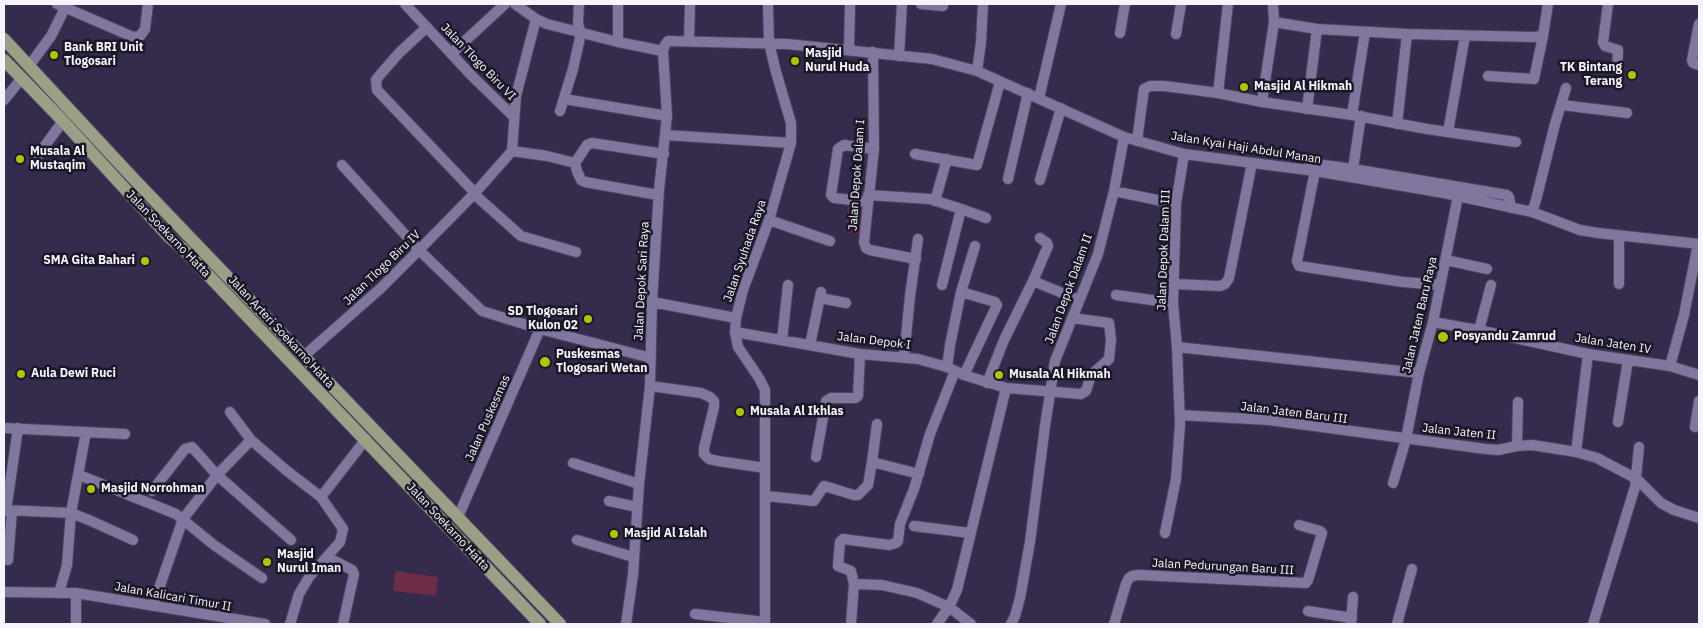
<!DOCTYPE html>
<html>
<head>
<meta charset="utf-8">
<style>
	body { margin:0 }
	#map { position:relative; width:1703px; height:628px; overflow:hidden; background:#352b4c; font-family:"IBM Plex Sans",sans-serif }
	canvas { display:block }
	.frame { position:absolute; inset:0; border:5px solid #f6f4fc; pointer-events:none }
</style>
</head>
<body>
<div id="map">
<canvas width="1703" height="628"></canvas>
<div class="frame"></div>
</div>
<script>
const c = document.querySelector('canvas').getContext('2d');
c.lineJoin = 'round';
function paint(path, color) {
  c.fillStyle = color;
  c.fill(path, 'evenodd');
}
function poly(rows) {
  const path = new Path2D();
  for (const r of rows) {
    path.moveTo(r[0], r[1]);
    for (let i = 2; i < r.length; i += 2) path.lineTo(r[i], r[i + 1]);
  }
  return path;
}
function trace(path, color, width, dash) {
  c.strokeStyle = color;
  c.lineWidth = width;
  c.lineCap = dash ? 'butt' : 'round';
  c.setLineDash(dash || []);
  c.stroke(path);
}
function drawText(font, color, halo, rows, align = 'center') {
  c.font = font + ' "IBM Plex Sans",sans-serif';
  c.lineWidth = 5;
  c.setLineDash([]);
  c.textBaseline = 'middle';
  c.strokeStyle = halo;
  c.fillStyle = color;
  for (const [text, x, y, turn = 0] of rows) {
    c.save();
    c.translate(x, y);
    c.rotate((+turn || 0) * Math.PI / 180);
    c.textAlign = isNaN(turn) ? turn : align;
    if (halo) c.strokeText(text, 0, 0);
    c.fillText(text, 0, 0);
    c.restore();
  }
}
paint(poly([
	[849,204,864,206,860,234,845,232],
	[395,571,438,577,436,596,393,591]
]), '#6d2d46');
const minor = poly([
	[57,4,133,37,140,36,145,29,148,4],
	[405,4,472,76,513,116],
	[515,4,536,19,547,24,618,42,663,51],
	[579,4,578,24,581,33],
	[921,4,943,6],
	[1608,4,1603,42,1605,46,1618,50,1617,70],
	[1274,22,1317,29,1407,34,1532,37,1543,36],
	[1699,24,1692,60,1693,63,1699,65],
	[427,27,399,53,379,76,376,80,377,90,475,193],
	[1120,33,1125,4],
	[1176,34,1181,4],
	[689,41,690,4],
	[618,42,618,4],
	[849,50,850,4],
	[873,52,874,149,864,242,866,248,870,250,916,259],
	[452,53,505,4],
	[899,56,902,4],
	[29,66,51,36,65,8],
	[977,71,981,42,983,4],
	[1488,76,1534,79,1543,36,1548,4],
	[1218,93,1228,4],
	[1039,98,1061,4],
	[564,99,667,116],
	[4,100,22,78],
	[1262,102,1274,22,1273,4],
	[1562,105,1627,113],
	[1307,109,1317,29],
	[560,111,573,69,581,33],
	[1352,115,1365,32],
	[1397,124,1407,34],
	[1448,132,1465,36],
	[665,135,791,143],
	[1137,141,1144,89,1150,86,1164,86,1218,93,1262,102,1352,115,1427,129,1516,142],
	[512,151,547,156,575,163,577,171,581,180,585,182,658,195],
	[915,154,977,165,1000,82],
	[33,162,63,121],
	[575,163,587,145,592,143,664,154],
	[1309,163,1353,169,1507,195,1509,197,1511,208],
	[342,165,419,250,482,311,540,329,651,358],
	[1315,171,1297,261,1299,266,1403,282,1440,285],
	[1352,175,1361,116],
	[1008,179,1028,93],
	[1040,180,1061,108],
	[1114,191,1176,204],
	[474,194,521,236,576,252],
	[868,195,930,199,961,209,942,285],
	[935,201,947,159],
	[868,202,834,198,831,195,838,149,844,145,874,149],
	[961,209,986,218],
	[1532,212,1536,200,1555,124,1566,88],
	[769,220,830,241],
	[1619,236,1619,284],
	[1446,260,1487,269],
	[1033,281,1048,246,1047,243,1040,238],
	[1174,284,1220,286,1225,284,1229,278,1252,163],
	[961,292,995,302,997,305,964,375],
	[1116,295,1173,303],
	[820,298,846,303],
	[652,302,736,318],
	[1433,322,1483,331,1588,354,1670,366,1699,375],
	[1479,330,1491,285],
	[735,332,860,354,918,359,947,367,964,375,1006,388,1081,394,1086,391,1091,375,1109,359,1111,340,1109,323,1072,318],
	[782,340,788,285],
	[810,345,821,292],
	[1177,347,1419,373],
	[304,356,381,288,419,250,474,194,512,151,516,96,536,19],
	[904,357,910,296,918,239],
	[1670,366,1684,315,1698,244],
	[947,367,950,345,961,292,975,246],
	[987,383,1004,340,1033,281,1079,300],
	[650,386,701,393,710,397,714,401,714,407,704,448,704,454,709,459,718,461,765,468],
	[230,412,251,440,287,471,321,497,343,529,340,542,309,577,299,594,290,624],
	[1180,415,1269,420,1486,449,1498,450,1517,446,1532,445,1576,452,1597,458,1637,479,1661,503,1674,510,1699,518],
	[1618,422,1628,360],
	[1695,427,1699,401],
	[4,428,125,434],
	[1517,446,1518,402],
	[1576,452,1588,354],
	[816,457,826,401,831,398,855,398,858,396,860,354],
	[872,462,877,424],
	[573,463,639,484],
	[79,475,176,514,214,545,262,578],
	[1393,483,1406,439,1419,373,1433,322,1458,196],
	[152,491,185,449,192,447,217,475,291,540],
	[766,496,814,501,824,486,854,495,858,495,868,485,872,462,919,474],
	[321,497,366,439],
	[609,501,637,507],
	[4,510,71,513,89,520,133,540],
	[6,511,18,428],
	[458,517,540,329],
	[914,526,970,533],
	[1165,533,1176,479,1180,424,1177,347,1173,303,1176,204,1184,154],
	[577,540,633,557],
	[327,557,352,570,354,574,343,624],
	[8,560,12,511],
	[854,584,851,571,838,566,840,542,843,539,889,545,896,543,898,541,900,524,914,489,930,434,955,371],
	[4,592,76,593,265,624],
	[59,593,67,565,71,513,86,432],
	[153,606,183,519,217,475,251,440],
	[1308,611,1352,618],
	[695,614,765,622],
	[1351,623,1353,597],
	[76,624,76,593],
	[626,624,633,575,639,484,650,386,652,302,659,190,667,116,663,51,665,45,668,41,787,44,932,59,977,71,1124,137,1184,154,1315,171,1444,193,1532,212,1580,230,1598,233,1699,244],
	[765,624,765,390,759,378,738,347,735,332,736,318,743,290,769,220,791,143,791,123,776,72,769,43,768,4],
	[851,624,854,584,882,585,917,593,949,607,971,624],
	[937,624,949,607,957,590,1006,388],
	[1011,624,1015,616,1020,598,1030,542,1045,426,1055,361,1098,254,1114,191,1124,137],
	[1114,624,1126,584,1129,578,1132,576,1138,575,1306,583,1308,580,1322,533,1320,531,1299,525],
	[1397,624,1412,569],
	[1593,624,1635,487,1639,447]
]);
const major = poly([
	[4,39,132,177,560,624],
	[4,60,63,121,169,237,183,249,208,275,540,624]
]);
trace(minor, '#4d445e', 12);
trace(major, '#4d445e', 14);
trace(minor, '#81769d', 10);
trace(major, '#9b9f85', 12);
for (const [x, y, r, color] of [
	[54,55,5,"#afc504"],
	[795,61,5,"#afc504"],
	[1632,75,5,"#afc504"],
	[1244,87,5,"#afc504"],
	[20,159,5,"#afc504"],
	[145,261,5,"#afc504"],
	[588,319,5,"#afc504"],
	[1443,337,6,"#afc504"],
	[545,362,6,"#afc504"],
	[21,374,5,"#afc504"],
	[999,375,5,"#afc504"],
	[740,412,5,"#afc504"],
	[91,489,5,"#afc504"],
	[614,534,5,"#afc504"],
	[267,562,5,"#afc504"]
]) {
  const dot = new Path2D();
  dot.arc(x, y, r, 0, 2 * Math.PI);
  c.fillStyle = color;
  c.fill(dot);
  trace(dot, '#1b1726', 2);
}
drawText('bold 12px', '#f6f4fc', '#1b1726', [
	["Bank BRI Unit",64,48],
	["Tlogosari",64,62],
	["Masjid",805,54],
	["Nurul Huda",805,68],
	["TK Bintang",1622,68,"right"],
	["Terang",1622,82,"right"],
	["Masjid Al Hikmah",1254,87],
	["Musala Al",30,152],
	["Mustaqim",30,166],
	["SMA Gita Bahari",135,261,"right"],
	["SD Tlogosari",578,312,"right"],
	["Kulon 02",578,326,"right"],
	["Posyandu Zamrud",1454,337],
	["Puskesmas",556,355],
	["Tlogosari Wetan",556,369],
	["Aula Dewi Ruci",31,374],
	["Musala Al Hikmah",1009,375],
	["Musala Al Ikhlas",750,412],
	["Masjid Norrohman",101,489],
	["Masjid Al Islah",624,534],
	["Masjid",277,555],
	["Nurul Iman",277,569]
], 'left');
drawText('12px', '#f6f4fc', '#1b1726', [
	["Jalan Tlogo Biru VI",478,62,46],
	["Jalan Kyai Haji Abdul Manan",1246,148,9],
	["Jalan Depok Dalam I",857,175,-86],
	["Jalan Soekarno Hatta",168,234,46],
	["Jalan Depok Dalam III",1164,250,-88],
	["Jalan Syuhada Raya",745,251,-71],
	["Jalan Tlogo Biru IV",382,268,-44],
	["Jalan Depok Sari Raya",642,281,-87],
	["Jalan Depok Dalam II",1069,289,-70],
	["Jalan Jaten Baru Raya",1420,315,-77],
	["Jalan Arteri Soekarno Hatta",281,332,47],
	["Jalan Depok I",874,341,7],
	["Jalan Jaten IV",1613,344,9],
	["Jalan Jaten Baru III",1294,413,7],
	["Jalan Puskesmas",488,418,-66],
	["Jalan Jaten II",1459,432,6],
	["Jalan Soekarno Hatta",448,527,47],
	["Jalan Pedurungan Baru III",1223,567,3],
	["Jalan Kalicari Timur II",173,597,10]
]);
</script>
</body>
</html>
